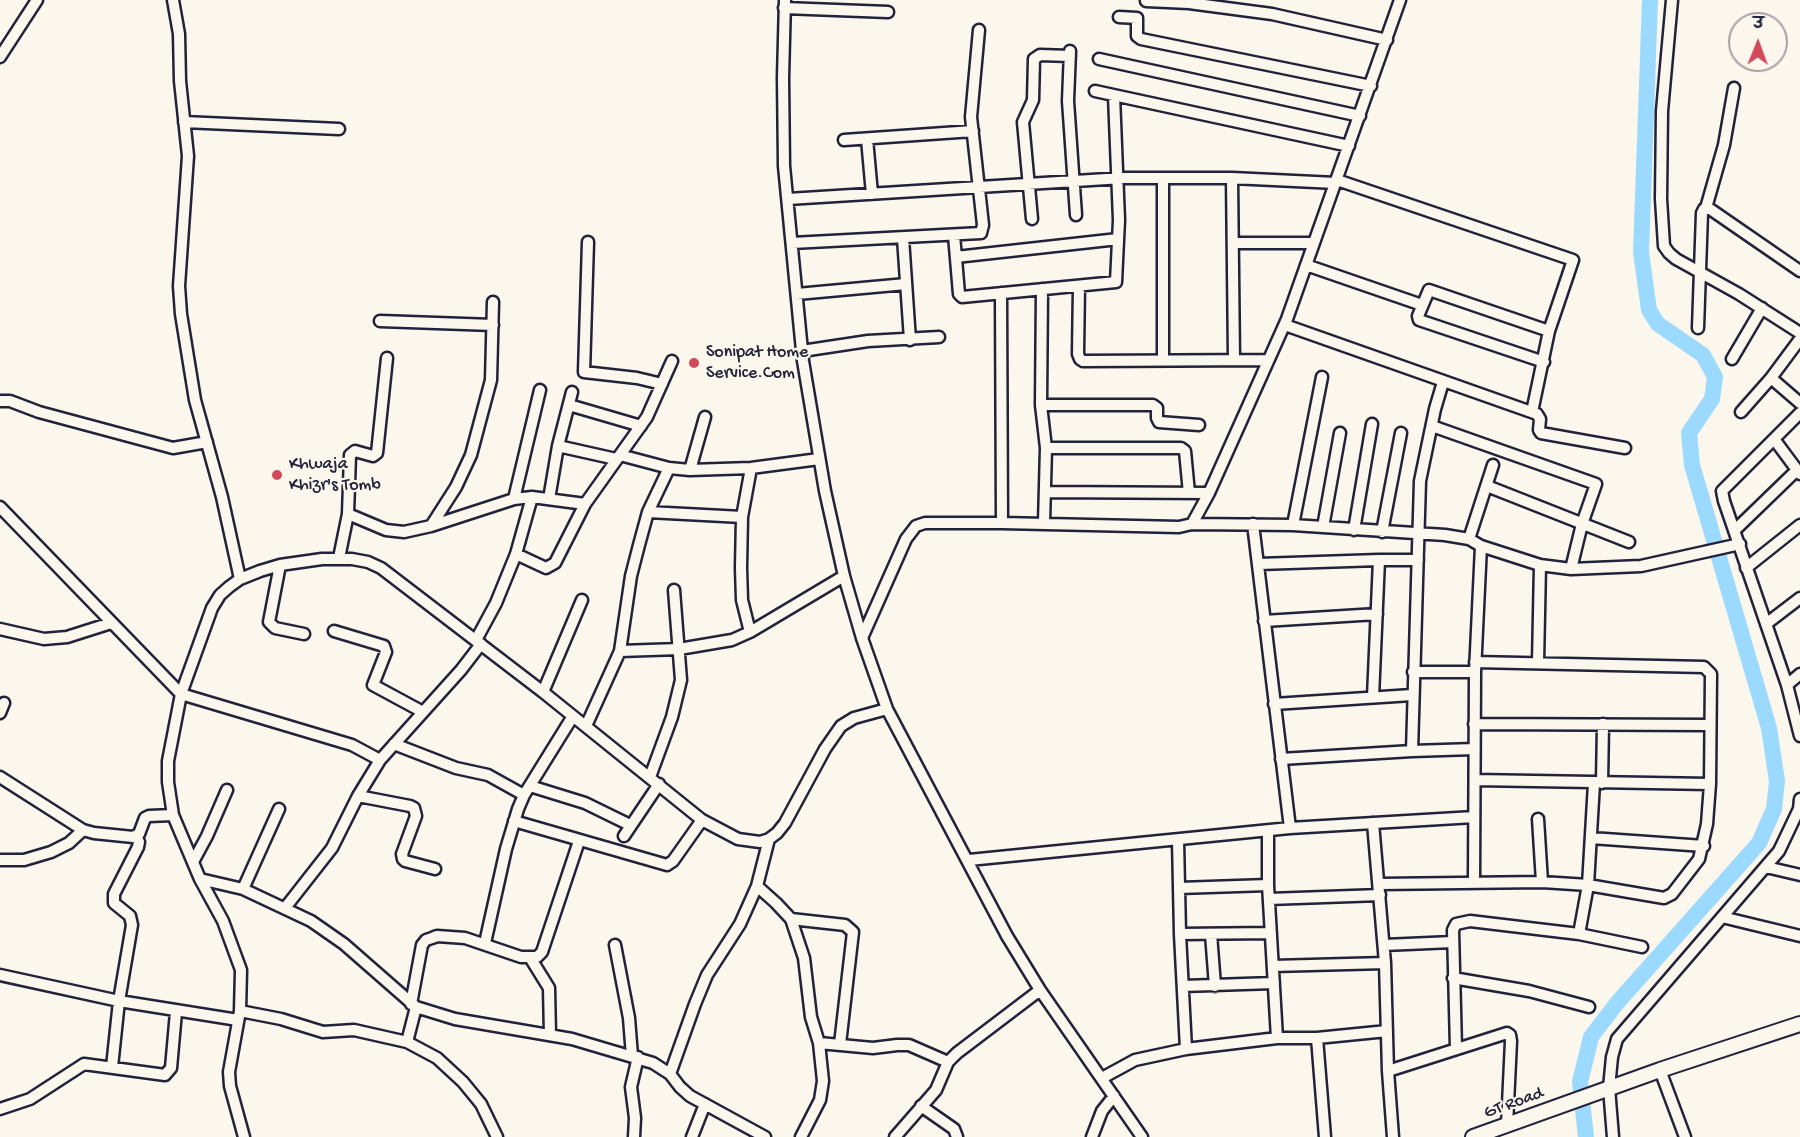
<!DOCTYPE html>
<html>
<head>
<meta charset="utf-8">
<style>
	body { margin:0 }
	#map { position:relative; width:1800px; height:1137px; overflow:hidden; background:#fbf7ec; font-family:"Gochi Hand","Playpen Sans Deva",sans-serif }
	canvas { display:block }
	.north { position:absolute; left:1728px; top:12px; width:60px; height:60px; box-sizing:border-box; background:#fbf7ec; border:2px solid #a4a2a5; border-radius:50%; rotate:1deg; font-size:16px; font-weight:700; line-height:24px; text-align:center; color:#22223b }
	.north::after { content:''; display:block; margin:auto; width:21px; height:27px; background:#d1495b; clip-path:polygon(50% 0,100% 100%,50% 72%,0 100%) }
</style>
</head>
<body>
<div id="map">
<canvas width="1800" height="1137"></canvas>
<div class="north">उ</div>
</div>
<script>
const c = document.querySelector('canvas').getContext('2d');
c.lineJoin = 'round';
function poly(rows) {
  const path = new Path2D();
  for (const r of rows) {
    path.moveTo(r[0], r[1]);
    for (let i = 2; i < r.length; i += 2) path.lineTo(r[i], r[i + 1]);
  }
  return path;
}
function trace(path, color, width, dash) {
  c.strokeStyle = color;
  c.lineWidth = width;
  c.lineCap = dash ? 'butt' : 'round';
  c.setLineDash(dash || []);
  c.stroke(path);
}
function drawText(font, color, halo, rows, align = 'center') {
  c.font = font + ' "Gochi Hand",sans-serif';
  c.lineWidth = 4.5;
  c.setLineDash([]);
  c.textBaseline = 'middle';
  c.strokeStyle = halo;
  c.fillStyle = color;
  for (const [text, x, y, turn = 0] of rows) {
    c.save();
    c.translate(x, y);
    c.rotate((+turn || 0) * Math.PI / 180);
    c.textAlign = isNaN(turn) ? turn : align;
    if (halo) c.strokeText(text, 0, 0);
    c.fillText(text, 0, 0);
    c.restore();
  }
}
trace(poly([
	[1586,1137,1580,1082,1591,1037,1617,1003,1759,843,1774,809,1777,781,1769,728,1692,465,1689,433,1712,399,1715,377,1703,355,1658,324,1649,310,1641,252,1650,0]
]), '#9cd9fe', 16);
const minor = poly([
	[173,0,179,34,180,81,188,156,179,286,181,314,195,400,222,497,240,579],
	[785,0,783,78,784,166,803,361,825,491,844,576,862,638,887,709,1007,936,1040,990,1142,1137],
	[1672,0,1662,111,1661,199,1664,246,1669,253,1676,259,1739,294,1800,333],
	[1146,1,1189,3,1272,14,1387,40],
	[784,8,888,12],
	[1119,17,1137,18,1137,36,1141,39,1371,86],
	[1070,51,1068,101,1076,215],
	[0,57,37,0],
	[1099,59,1360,116],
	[1095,91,1349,146],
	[184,122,339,129],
	[867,139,872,194],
	[844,140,973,131],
	[1163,178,1163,360],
	[1232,178,1234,360],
	[1337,180,1573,260,1549,331,1532,412],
	[788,199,1123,178,1232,178,1336,183],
	[1706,208,1724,145,1734,88],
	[1032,219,1023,122,1033,100,1034,59,1040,55,1070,56],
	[954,235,959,294,962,297,1116,282,1119,220,1114,96],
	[903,238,910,340],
	[588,242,584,372,637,378,662,384],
	[792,243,981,233,983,225,971,117,979,30],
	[1233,243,1314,243],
	[956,257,1118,239],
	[1306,265,1422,305],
	[1079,286,1078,354,1080,359,1083,361,1268,360],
	[1042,289,1041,405,1046,448,1044,523],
	[1001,293,1002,523],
	[797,294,906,284],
	[380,321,493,325],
	[1285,325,1537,414,1540,419,1539,430,1541,433,1625,448],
	[1698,328,1702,213,1704,209,1710,209,1800,271],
	[802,351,868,341,939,337],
	[1732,359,1762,308],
	[1544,362,1419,320,1418,316,1429,290,1549,331],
	[1771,378,1800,403],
	[0,401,10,401,39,412,173,448,207,442],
	[569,405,641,426],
	[1041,405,1153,405,1157,408,1157,418,1159,422,1199,425],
	[1741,412,1771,378,1800,339],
	[1800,413,1722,491,1724,501,1787,685,1800,736],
	[1432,426,1596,484,1582,524,1571,569],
	[1774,439,1800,474],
	[558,446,616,459],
	[1046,448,1181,448,1185,451,1189,493],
	[620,455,669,468,690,470,751,468,819,459],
	[690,470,705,417],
	[1487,486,1629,542],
	[1045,492,1209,493],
	[514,499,540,390],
	[549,499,558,446,572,392],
	[0,507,181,694,352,745,380,760],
	[648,512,742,517],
	[348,514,386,530,404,532,431,526,514,499,532,497,585,504],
	[1192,524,1293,525,1445,535,1469,539,1481,546,1540,565,1571,569,1641,566,1740,544],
	[1253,524,1290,828],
	[1293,525,1322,377],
	[431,526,456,487,471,455,491,380,493,302],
	[1323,527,1340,433],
	[1354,530,1372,424],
	[1735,530,1797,470],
	[1382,532,1401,433],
	[1469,539,1493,465],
	[516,554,546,568,555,563,585,504,647,417,672,361],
	[339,558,348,514,350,455,355,451,373,456,377,453,387,358],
	[1259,564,1379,560,1418,560],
	[280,565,269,622,275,628,304,634],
	[1746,568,1800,525],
	[1264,621,1377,614],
	[1766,624,1800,598],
	[0,629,44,639,67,637,111,623],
	[334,631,384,646,386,652,373,685,423,712],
	[750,632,742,600,741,568,742,517,751,468],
	[862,638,906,539,916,526,925,523,1002,523,1179,527,1192,524,1209,493,1287,319,1400,0],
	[476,640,496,603,516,554,532,497],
	[620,651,679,649,732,640,750,632,844,576],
	[1538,663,1540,565],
	[1413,672,1475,672],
	[1787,685,1800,674],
	[543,692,582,600],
	[1373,697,1379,560],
	[1274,704,1412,695],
	[0,713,4,703],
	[1474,724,1710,725],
	[586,726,620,651,631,576,639,545,648,512,669,468],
	[394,744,456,768,488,775,524,795],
	[1412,751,1420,481,1435,409,1443,382],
	[1281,759,1412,751,1474,749],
	[0,777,83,830,94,833,133,837,139,834,145,818,149,816,173,815],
	[650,777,672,717,681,680,674,590],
	[1475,780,1710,784],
	[1602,783,1603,724],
	[530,786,585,803,630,825],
	[358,796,410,806,414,808,416,816,402,854,403,859,405,861,435,869],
	[1538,819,1542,882],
	[514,821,667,865,673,861,702,820],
	[1373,823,1385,963,1388,1071,1393,1137],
	[1268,831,1268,885,1277,1038],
	[624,836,659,784],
	[1591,838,1704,846],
	[1178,840,1180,934,1186,1049],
	[0,860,24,860,51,852,69,843,83,830],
	[969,860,1290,828,1474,817],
	[193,862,207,836,227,790],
	[1766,867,1800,875],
	[200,879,243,889,311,921,344,944,416,1007,455,1019,572,1039,653,1063,670,1074,680,1087,690,1096,765,1137],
	[1474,882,1475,672,1481,546],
	[1380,884,1542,882,1588,885,1664,898,1672,894,1699,859,1707,824,1710,784,1711,674,1704,667,1475,662],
	[757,886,776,903,791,919,804,958,811,1017,819,1043,823,1081,820,1100,801,1137],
	[1179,888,1268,885],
	[243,889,279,809],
	[1269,899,1380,895],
	[285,908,332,848,358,796,380,760,461,670,481,644],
	[1722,917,1800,936],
	[791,919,845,925,853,932,840,1044],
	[1180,934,1271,933],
	[1211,934,1215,986],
	[1579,934,1588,885,1594,783],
	[485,943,506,849,518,809,524,795,573,716],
	[615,945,629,1018,632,1056],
	[1384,945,1453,942],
	[531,959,549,988,550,1035],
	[1273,966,1385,963],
	[0,975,119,1001,238,1020],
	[1453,978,1529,991,1589,1007],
	[1183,986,1274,983],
	[411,1004,422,945,426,940,432,938,437,936,465,938,521,957,537,957,542,952,579,841],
	[240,1011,281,1019,323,1032,354,1030,407,1042,437,1058,463,1082,481,1104,497,1137],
	[1317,1038,1325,1137],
	[407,1042,416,1007],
	[819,1043,873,1048,897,1045,909,1045,948,1062],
	[1456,1048,1453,930,1456,924,1470,921,1579,934,1642,947],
	[112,1067,119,1001,132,925,130,916,114,903,114,894,138,847,139,842,136,836],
	[1660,1070,1685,1137],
	[1388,1071,1507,1033,1510,1035,1511,1041,1507,1125],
	[670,1074,695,1004,707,975,740,924,757,886,769,839],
	[1102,1078,1135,1060,1186,1049,1277,1038,1317,1038,1387,1031],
	[921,1106,954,1129,957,1137],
	[0,1109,30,1099,84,1064,165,1075,171,1068,176,1012],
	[244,1137,230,1086,229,1072,240,1011,241,970,223,921,200,879,173,815,168,782,168,761,181,694,212,608,220,595,229,587,240,579,260,571,280,565,322,559,352,559,368,562,381,568,543,692,702,820,738,839,760,842,769,839,777,833,785,823,825,749,841,726,854,718,887,709],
	[634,1137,635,1118,631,1087,638,1057],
	[692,1137,705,1104],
	[895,1137,936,1090,948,1062,957,1053,1040,990],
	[1092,1137,1102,1111,1114,1096],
	[1613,1137,1609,1088,1612,1057,1617,1039,1779,851,1799,809,1800,799]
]);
const major = poly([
	[1473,1137,1660,1070,1800,1024]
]);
trace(minor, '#22223b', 15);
trace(major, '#22223b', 18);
trace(minor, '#fbf7ec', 10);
trace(major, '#fbf7ec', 14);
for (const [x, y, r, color] of [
	[694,363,6,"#d1495b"],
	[277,475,6,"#d1495b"]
]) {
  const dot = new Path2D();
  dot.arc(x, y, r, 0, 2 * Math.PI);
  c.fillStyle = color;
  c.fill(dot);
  trace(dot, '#fbf7ec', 2);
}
drawText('18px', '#22223b', '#fbf7ec', [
	["Sonipat Home",706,353],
	["Service.Com",706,374],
	["Khwaja",289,465],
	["Khizr's Tomb",289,486]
], 'left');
drawText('18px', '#22223b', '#fbf7ec', [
	["GT Road",1514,1104,-20]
]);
</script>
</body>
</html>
